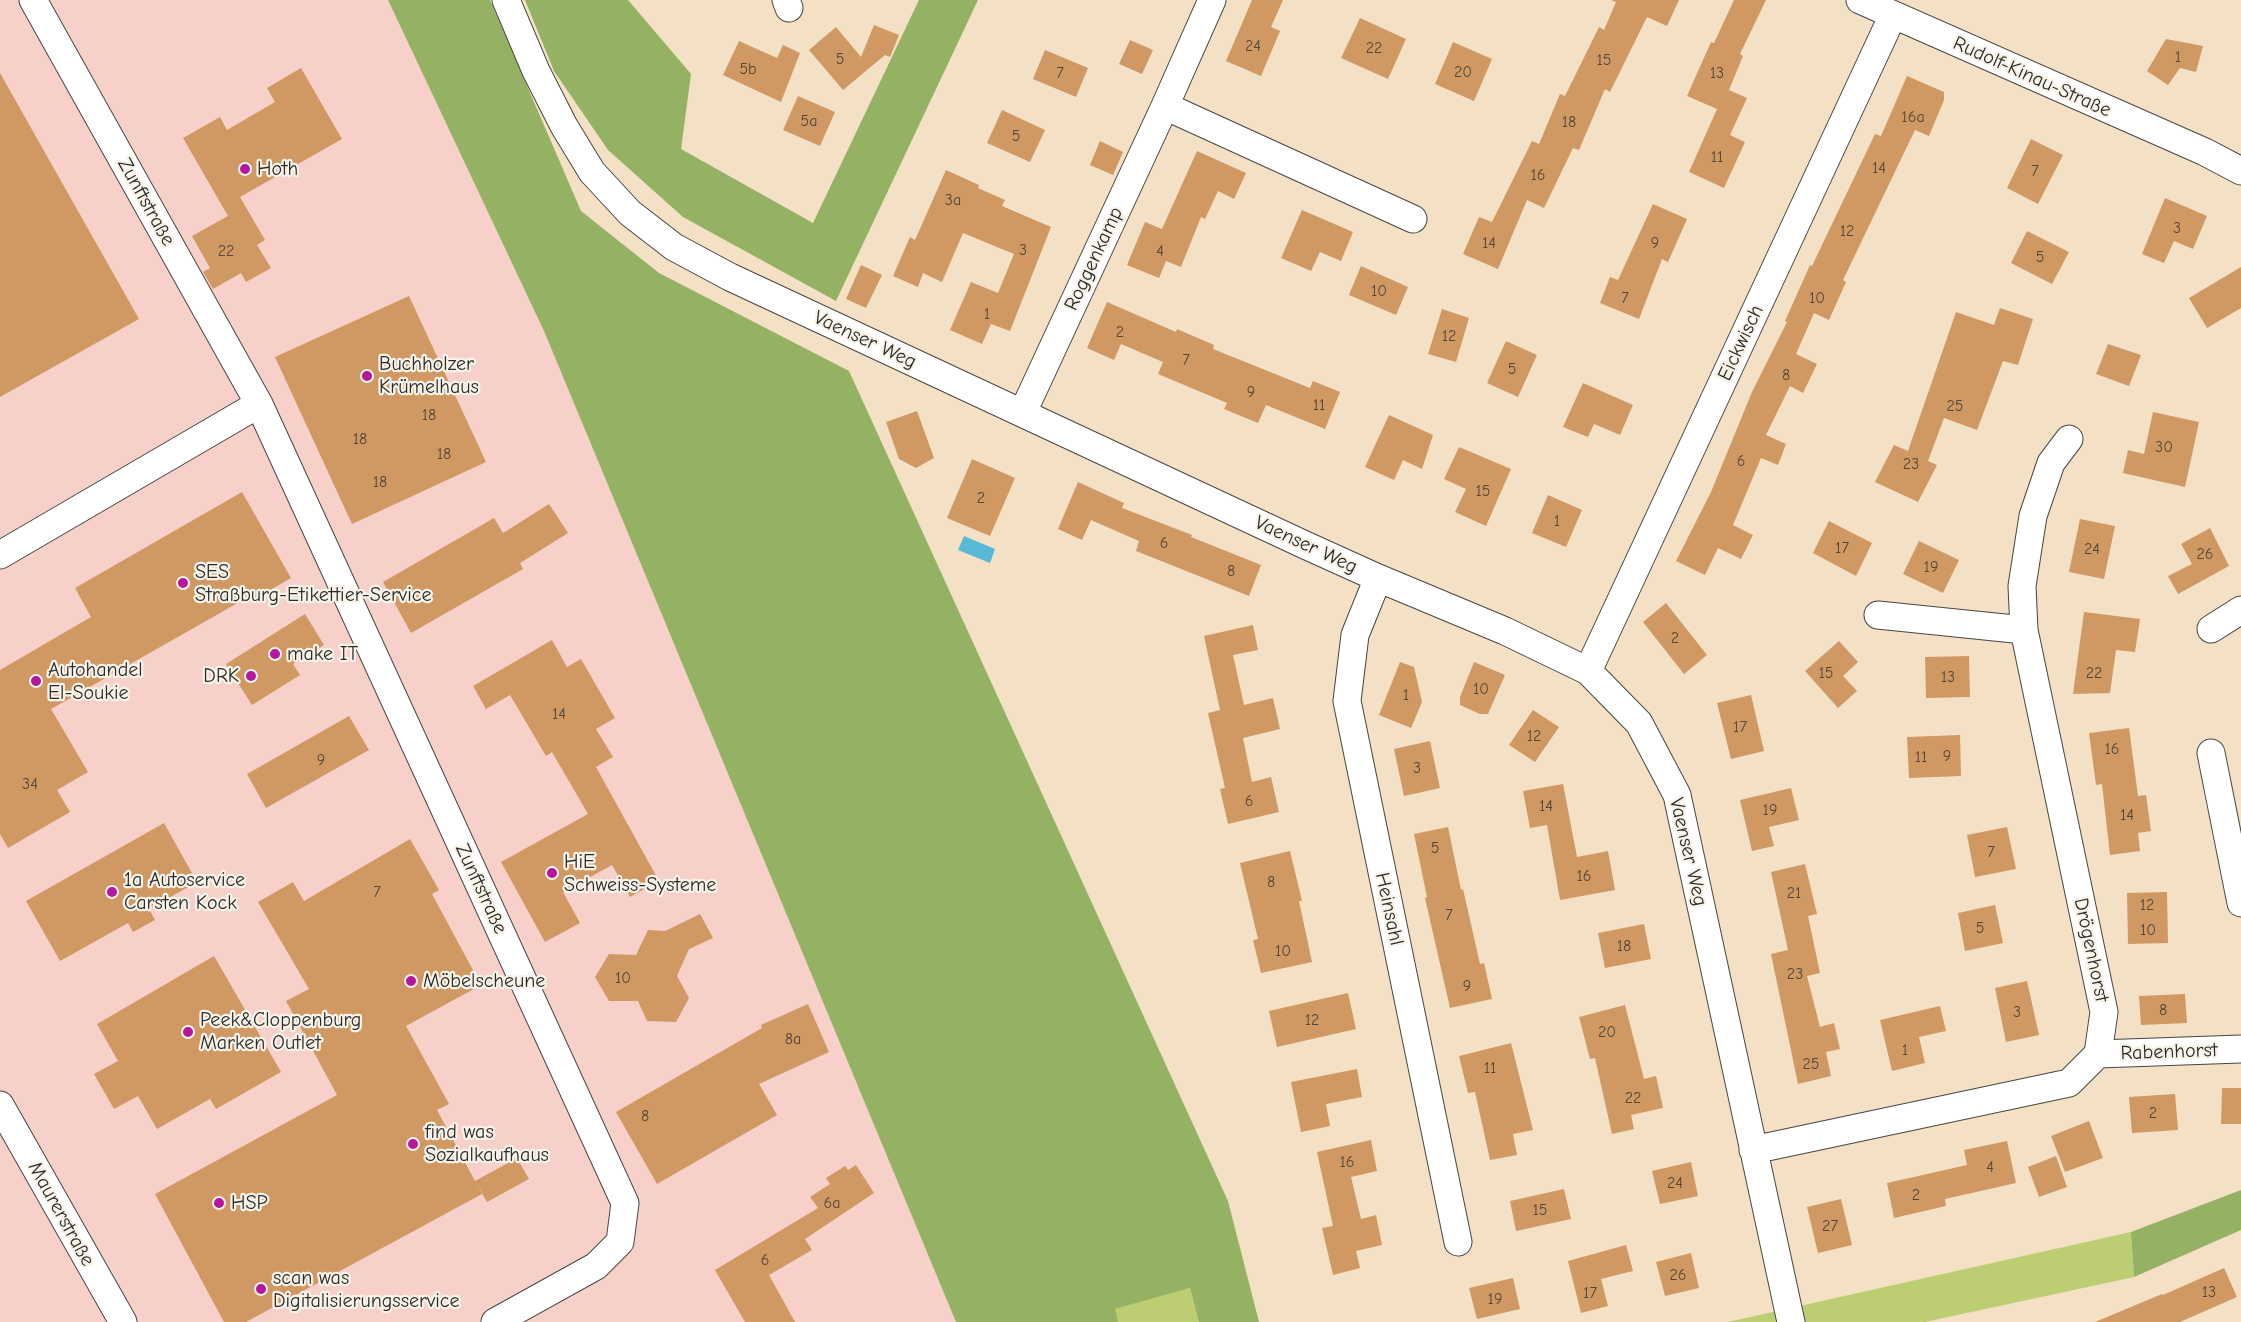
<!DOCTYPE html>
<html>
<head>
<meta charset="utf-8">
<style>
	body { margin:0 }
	canvas { display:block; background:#f3e0c5 }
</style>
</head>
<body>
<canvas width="2241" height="1322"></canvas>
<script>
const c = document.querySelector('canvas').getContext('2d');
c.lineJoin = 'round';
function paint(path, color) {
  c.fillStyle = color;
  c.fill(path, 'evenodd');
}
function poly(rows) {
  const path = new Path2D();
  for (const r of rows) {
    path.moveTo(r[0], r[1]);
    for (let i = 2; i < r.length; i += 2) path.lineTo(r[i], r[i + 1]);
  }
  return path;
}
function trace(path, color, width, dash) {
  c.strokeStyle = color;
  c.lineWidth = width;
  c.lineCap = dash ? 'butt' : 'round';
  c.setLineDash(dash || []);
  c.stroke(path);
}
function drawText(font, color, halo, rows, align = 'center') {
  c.font = font + ' "Comic Neue",sans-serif';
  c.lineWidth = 4.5;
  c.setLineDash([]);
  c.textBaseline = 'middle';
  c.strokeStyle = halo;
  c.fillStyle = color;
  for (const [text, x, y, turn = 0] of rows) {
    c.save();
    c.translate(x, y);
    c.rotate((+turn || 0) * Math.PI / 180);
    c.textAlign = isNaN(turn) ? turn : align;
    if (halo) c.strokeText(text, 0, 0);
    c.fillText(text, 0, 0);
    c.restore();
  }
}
paint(poly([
	[0,0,388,0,544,331,956,1322,0,1322]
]), '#f7d0c9');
paint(poly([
	[2131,1232,2134,1277,1925,1322,1728,1322],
	[1190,1288,1199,1322,1118,1322,1114,1309]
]), '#bcce71');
paint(poly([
	[388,0,490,0,581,211,659,273,849,371,1228,1201,1259,1322,1199,1322,1190,1288,1115,1309,1118,1322,956,1322,544,331],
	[525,0,628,0,691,74,681,149,813,223,919,0,978,0,836,301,683,217,608,150,554,71],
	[2241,1190,2241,1230,2134,1277,2131,1232]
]), '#95b163');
paint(poly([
	[964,536,995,549,990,563,958,550]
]), '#58b9d6');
paint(poly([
	[1252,0,1283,0,1271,27,1280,31,1261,76,1226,61],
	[1611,0,1679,0,1667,26,1647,17,1610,92,1605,89,1579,150,1573,148,1544,208,1527,200,1498,269,1463,254,1479,217,1492,222,1532,141,1539,144,1560,94,1565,96,1599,27,1604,30,1616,2],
	[1734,0,1766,0,1740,54,1743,56,1729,90,1747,98,1730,135,1745,142,1724,188,1689,172,1717,109,1687,96,1711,42,1714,43],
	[1360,18,1406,39,1388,79,1341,58],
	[874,25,899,35,890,57,885,55,843,90,809,50,836,27,861,57],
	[2166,39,2203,46,2196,72,2180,68,2168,85,2147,71],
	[1130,40,1153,50,1142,74,1119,64],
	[739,41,777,58,783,45,800,53,781,102,723,75],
	[1453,42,1492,59,1474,101,1435,84],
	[1045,50,1088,68,1076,97,1033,79],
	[301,68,342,139,240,197,265,240,257,245,271,268,246,282,241,273,213,289,203,272,210,268,192,236,228,216,183,138,220,117,227,130,275,102,267,88],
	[0,73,139,319,0,397],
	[1907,76,1944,92,1944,100,1929,136,1915,130,1843,280,1846,282,1829,320,1814,313,1796,354,1817,364,1803,393,1790,386,1766,435,1786,444,1778,465,1761,458,1733,525,1753,535,1741,559,1718,548,1705,575,1676,561,1711,492,1752,392,1787,322,1785,321,1810,265,1812,266,1875,134,1881,136],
	[798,96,835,112,820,146,783,130],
	[1002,110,1045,130,1030,162,987,143],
	[2031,139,2063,155,2038,204,2007,188],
	[1100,141,1123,152,1113,175,1090,165],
	[1197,151,1246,173,1234,199,1218,191,1205,219,1201,217,1181,267,1166,261,1159,278,1127,265,1145,222,1162,229],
	[946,170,979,185,978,188,1005,200,1002,206,1051,227,1010,331,991,324,982,344,950,330,971,282,998,293,1014,254,963,233,942,282,923,273,918,287,893,276,910,237,915,240],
	[2165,198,2207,216,2193,249,2174,241,2164,263,2142,254],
	[1653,204,1687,219,1668,262,1662,259,1639,319,1600,303,1610,277,1618,280],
	[1302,210,1353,232,1341,261,1320,252,1311,271,1281,258],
	[2027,231,2069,252,2052,284,2011,263],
	[861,265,882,275,866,308,846,299],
	[1361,266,1408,287,1396,315,1349,295],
	[2241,267,2241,308,2207,328,2189,298],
	[409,296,486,462,352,524,275,357],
	[1107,302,1176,332,1177,329,1214,345,1213,349,1310,388,1313,381,1340,392,1325,429,1266,405,1258,423,1224,409,1227,403,1158,374,1163,362,1121,344,1114,360,1087,348],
	[2000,308,2033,319,2018,365,2003,361,1977,430,1944,418,1928,461,1937,465,1918,502,1875,482,1894,445,1908,451,1956,312,1994,325],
	[1442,309,1469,318,1456,362,1428,354],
	[1506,341,1537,355,1518,397,1487,383],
	[2108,344,2141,355,2129,386,2096,374],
	[1583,383,1633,405,1620,435,1594,424,1588,437,1563,427],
	[917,411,934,458,916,468,899,459,886,422],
	[2153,412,2199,422,2185,487,2123,473,2128,450,2144,454],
	[1389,415,1433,435,1422,469,1403,460,1394,480,1365,467],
	[1459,447,1511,469,1486,526,1455,512,1466,489,1444,479],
	[972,459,1015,478,990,536,947,518],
	[1078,482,1124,503,1122,508,1192,535,1191,537,1261,565,1249,596,1136,551,1139,541,1091,520,1082,540,1058,529],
	[242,492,291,578,253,600,250,596,51,709,88,772,57,790,70,812,8,848,0,834,0,670,91,617,75,588],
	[1548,495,1582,510,1566,547,1532,533],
	[549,504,568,533,520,563,523,569,411,633,383,582,494,518,503,533],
	[2080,519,2115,526,2104,579,2069,572],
	[1829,521,1872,543,1856,576,1813,553],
	[2210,528,2229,566,2178,594,2168,576,2192,564,2181,544],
	[1919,541,1959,560,1943,593,1903,574],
	[1666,603,1707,655,1684,674,1643,622],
	[2084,612,2140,619,2135,652,2116,650,2110,693,2073,694],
	[305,614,324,645,293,664,300,675,252,705,226,664],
	[1253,625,1258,650,1233,655,1244,705,1273,698,1280,729,1243,738,1252,782,1271,777,1279,812,1228,824,1220,789,1225,788,1208,713,1220,710,1204,636],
	[552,640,567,667,581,659,615,718,596,729,613,757,596,767,659,881,630,897,612,865,563,892,580,923,545,942,501,862,588,814,552,752,546,756,510,695,486,709,473,686],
	[1839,641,1858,662,1843,676,1857,691,1838,708,1805,671],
	[1969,656,1970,697,1926,698,1925,657],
	[1400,662,1414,667,1422,702,1411,728,1379,715],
	[1474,662,1505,675,1488,714,1480,714,1460,705,1460,697],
	[1751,695,1764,751,1731,759,1717,703],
	[1533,710,1559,727,1535,762,1509,745],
	[349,716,369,750,266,808,247,774],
	[2129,728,2138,796,2146,795,2151,831,2138,833,2140,851,2110,855,2102,784,2096,785,2089,733],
	[1960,735,1961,776,1909,778,1907,737],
	[1430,741,1440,788,1404,796,1394,749],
	[1563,784,1577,857,1608,851,1615,890,1560,900,1547,825,1530,828,1523,791],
	[1791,788,1799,820,1769,827,1774,846,1752,851,1740,800],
	[164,823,197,882,149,909,155,920,133,932,128,923,60,961,26,901],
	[1448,827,1461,890,1463,889,1480,964,1484,963,1492,999,1450,1008,1425,898,1427,897,1414,834],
	[2007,827,2016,869,1975,877,1967,835],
	[410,839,439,890,432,894,481,985,406,1026,449,1104,437,1110,482,1194,246,1322,224,1322,155,1194,337,1095,286,1001,309,989,258,902,293,882,304,901],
	[1290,851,1302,901,1299,901,1312,962,1261,973,1253,940,1258,939,1240,863],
	[1805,864,1817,914,1808,916,1820,973,1807,976,1820,1027,1834,1023,1840,1049,1826,1052,1831,1076,1798,1084,1771,954,1788,950,1771,872],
	[2167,892,2168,943,2128,944,2127,893],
	[1995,905,2003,943,1965,951,1958,913],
	[700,914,713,938,689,949,677,976,689,998,676,1022,647,1021,638,1001,609,1001,595,977,609,954,636,955,648,930,665,931],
	[1644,924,1651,959,1605,968,1598,933],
	[214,956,281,1072,216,1109,210,1099,157,1129,138,1096,114,1109,94,1074,118,1061,97,1024],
	[2027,981,2039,1035,2006,1042,1995,988],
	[1348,993,1356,1029,1277,1047,1269,1011],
	[2185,994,2187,1023,2141,1025,2139,996],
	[808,1004,829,1052,759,1084,777,1115,657,1184,616,1112,762,1028,761,1025],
	[1625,1005,1644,1079,1656,1076,1663,1108,1631,1115,1634,1129,1612,1134,1595,1058,1590,1059,1579,1017],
	[1940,1006,1946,1031,1919,1037,1925,1063,1892,1071,1880,1020],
	[1511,1043,1533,1130,1513,1134,1517,1155,1490,1160,1475,1092,1468,1093,1459,1056],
	[1357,1069,1362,1097,1326,1104,1330,1126,1301,1132,1291,1082],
	[2222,1088,2241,1088,2241,1124,2221,1124],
	[2175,1094,2178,1130,2132,1133,2129,1097],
	[2089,1121,2103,1158,2065,1172,2051,1136],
	[1371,1140,1377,1171,1351,1177,1361,1219,1376,1215,1382,1245,1356,1251,1360,1268,1333,1275,1322,1228,1333,1226,1317,1152],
	[2007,1141,2016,1183,1945,1199,1946,1206,1894,1218,1887,1183,1967,1165,1964,1150],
	[2056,1156,2067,1187,2039,1197,2028,1167],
	[517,1158,529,1179,487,1202,475,1181],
	[1691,1162,1698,1196,1660,1204,1652,1171],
	[856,1165,874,1193,805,1239,812,1250,769,1275,795,1322,745,1322,715,1270,818,1208,810,1197,830,1184,826,1178,845,1166,848,1170],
	[1564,1189,1571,1219,1516,1231,1510,1201],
	[1841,1199,1852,1245,1818,1253,1807,1207],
	[1626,1245,1633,1271,1601,1279,1608,1306,1581,1313,1568,1261],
	[1691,1253,1699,1288,1665,1296,1656,1262],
	[2224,1268,2237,1297,2180,1322,2095,1322,2162,1294,2163,1295],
	[1513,1278,1520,1309,1477,1319,1469,1288]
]), '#d09963');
const minor = poly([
	[33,0,259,404],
	[506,0,536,71,564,126,592,172,630,213,674,247,730,277,1305,545,1378,578,1505,631,1588,671,1639,723,1677,795,1791,1322],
	[786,0,789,8],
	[1860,0,2205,152,2241,171],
	[1165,106,1413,219],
	[1023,412,1165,106,1212,0],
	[0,555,259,404,625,1203,620,1242,596,1266,495,1322],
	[1378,578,1355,635,1347,701,1458,1242],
	[1878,615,2024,630],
	[2211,629,2241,610],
	[1588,671,1893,15],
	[2211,753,2241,903],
	[2098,1054,2241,1049],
	[0,1105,123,1322],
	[1753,1150,2069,1083,2098,1054,2104,1012,2024,630,2022,586,2033,516,2051,463,2069,439]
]);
trace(minor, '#494642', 29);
trace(minor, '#fff', 27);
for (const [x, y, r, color] of [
	[245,169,6,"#b5179e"],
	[367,376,6,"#b5179e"],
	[183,583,6,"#b5179e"],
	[275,654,6,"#b5179e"],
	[251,676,6,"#b5179e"],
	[36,681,6,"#b5179e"],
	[552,873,6,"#b5179e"],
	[112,892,6,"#b5179e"],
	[411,981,6,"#b5179e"],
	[188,1032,6,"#b5179e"],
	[413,1144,6,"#b5179e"],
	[219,1203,6,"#b5179e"],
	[261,1289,6,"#b5179e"]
]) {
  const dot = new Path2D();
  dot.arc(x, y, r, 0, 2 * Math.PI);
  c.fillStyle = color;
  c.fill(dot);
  trace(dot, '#f7f3e8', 2);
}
drawText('16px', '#544639', null, [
	["24",1253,46],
	["22",1374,48],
	["1",2178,57],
	["5",840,59],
	["15",1604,60],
	["5b",748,69],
	["20",1463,72],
	["7",1060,73],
	["13",1717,73],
	["16a",1913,117],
	["5a",809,121],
	["18",1569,122],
	["5",1016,136],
	["11",1717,157],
	["14",1879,168],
	["7",2035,171],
	["16",1538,175],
	["3a",953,200],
	["3",2177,228],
	["12",1847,231],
	["14",1489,243],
	["9",1655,243],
	["3",1023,250],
	["22",226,251],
	["4",1160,251],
	["5",2040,257],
	["10",1379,291],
	["7",1625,298],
	["10",1817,298],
	["1",987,314],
	["2",1120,332],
	["12",1449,336],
	["7",1186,360],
	["5",1512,369],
	["8",1786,375],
	["9",1251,392],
	["11",1319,405],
	["25",1955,406],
	["18",429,415],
	["18",360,439],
	["30",2164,447],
	["18",444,454],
	["6",1741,461],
	["23",1911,464],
	["18",380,482],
	["15",1483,491],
	["2",981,498],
	["1",1557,521],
	["6",1164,543],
	["17",1842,548],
	["24",2092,549],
	["26",2205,554],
	["19",1931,567],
	["8",1231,571],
	["2",1675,638],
	["15",1826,673],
	["22",2094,673],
	["13",1948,677],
	["10",1481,689],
	["1",1406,695],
	["14",559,714],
	["17",1740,727],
	["12",1534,736],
	["16",2112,749],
	["9",1947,756],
	["11",1921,757],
	["9",321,760],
	["3",1417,768],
	["34",30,784],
	["6",1249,801],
	["14",1546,806],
	["19",1770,810],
	["14",2127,815],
	["5",1435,848],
	["7",1991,852],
	["16",1584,876],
	["8",1271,882],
	["7",377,892],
	["21",1794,893],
	["12",2147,905],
	["7",1449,915],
	["5",1980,928],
	["10",2148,930],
	["18",1624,946],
	["10",1283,951],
	["23",1795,974],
	["10",623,978],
	["9",1467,986],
	["8",2163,1010],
	["3",2017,1012],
	["12",1312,1020],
	["20",1607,1032],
	["8a",793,1039],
	["1",1905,1050],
	["25",1811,1064],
	["11",1490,1068],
	["22",1633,1098],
	["2",2153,1113],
	["8",645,1116],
	["16",1347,1162],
	["4",1990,1167],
	["24",1675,1183],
	["2",1916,1195],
	["6a",832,1203],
	["15",1540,1210],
	["27",1830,1226],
	["6",765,1260],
	["26",1678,1275],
	["13",2209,1292],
	["17",1590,1293],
	["19",1495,1299]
]);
drawText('20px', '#2b2b2b', '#f7f3e8', [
	["Rudolf-Kinau-Straße",2032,77,24],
	["Zunftstraße",146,202,61],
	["Roggenkamp",1094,259,-65],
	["Vaenser Weg",865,340,25],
	["Eickwisch",1741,343,-65],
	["Vaenser Weg",1306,545,25],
	["Vaenser Weg",1688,852,77],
	["Zunftstraße",481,889,65],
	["Heinsahl",1389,909,78],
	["Drögenhorst",2091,950,78],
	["Rabenhorst",2169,1052,-2],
	["Maurerstraße",61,1214,61]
]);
drawText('20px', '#2b2b2b', '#f7f3e8', [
	["Hoth",257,169],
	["Buchholzer",379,364],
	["Krümelhaus",379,387],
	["SES",195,572],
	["Straßburg-Etikettier-Service",195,595],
	["make IT",287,654],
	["Autohandel",48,670],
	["El-Soukie",48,693],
	["DRK",239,676,"right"],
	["HiE",564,862],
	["Schweiss-Systeme",564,885],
	["1a Autoservice",124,880],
	["Carsten Kock",124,903],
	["Möbelscheune",423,981],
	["Peek&Cloppenburg",200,1020],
	["Marken Outlet",200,1043],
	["find was",425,1132],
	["Sozialkaufhaus",425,1155],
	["HSP",231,1203],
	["scan was",273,1278],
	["Digitalisierungsservice",273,1301]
], 'left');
</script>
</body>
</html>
